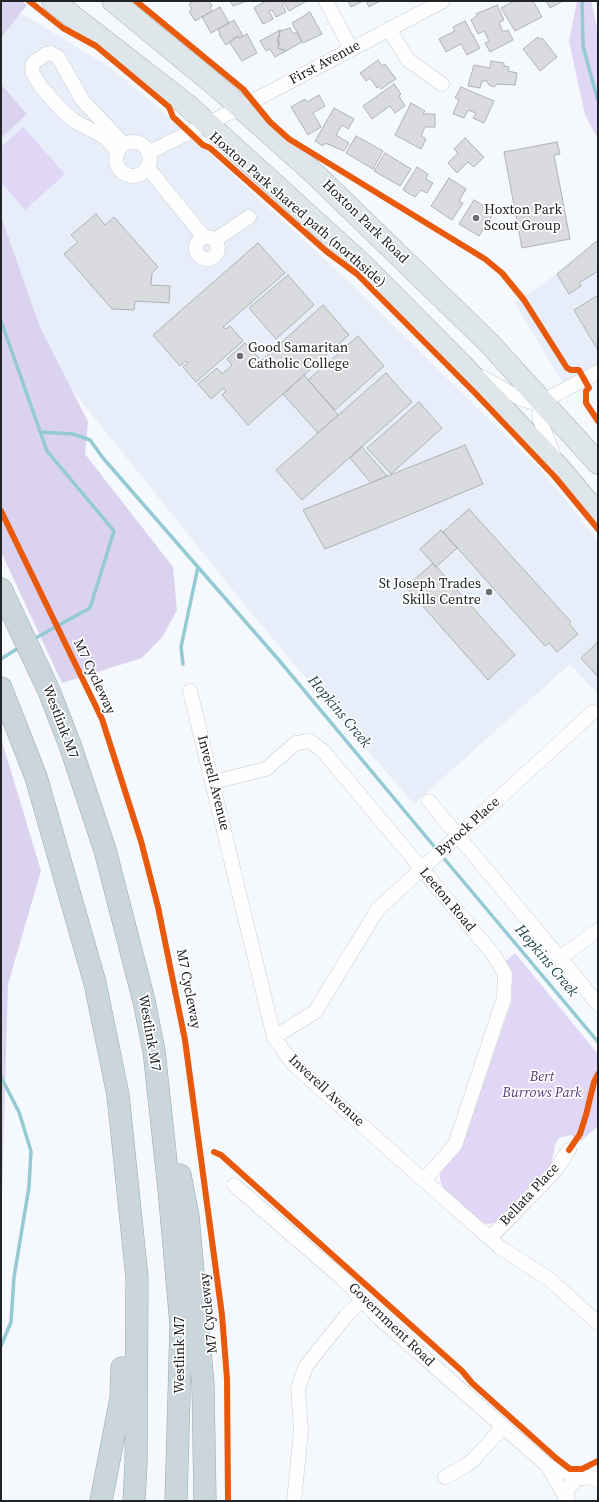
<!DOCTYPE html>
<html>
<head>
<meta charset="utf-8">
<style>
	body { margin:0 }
	#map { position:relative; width:599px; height:1502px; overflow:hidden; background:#f5f8fc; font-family:"Source Serif 4",serif }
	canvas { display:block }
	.frame { position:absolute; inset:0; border:2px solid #212427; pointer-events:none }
</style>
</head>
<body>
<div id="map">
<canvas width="599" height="1502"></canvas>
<div class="frame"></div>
</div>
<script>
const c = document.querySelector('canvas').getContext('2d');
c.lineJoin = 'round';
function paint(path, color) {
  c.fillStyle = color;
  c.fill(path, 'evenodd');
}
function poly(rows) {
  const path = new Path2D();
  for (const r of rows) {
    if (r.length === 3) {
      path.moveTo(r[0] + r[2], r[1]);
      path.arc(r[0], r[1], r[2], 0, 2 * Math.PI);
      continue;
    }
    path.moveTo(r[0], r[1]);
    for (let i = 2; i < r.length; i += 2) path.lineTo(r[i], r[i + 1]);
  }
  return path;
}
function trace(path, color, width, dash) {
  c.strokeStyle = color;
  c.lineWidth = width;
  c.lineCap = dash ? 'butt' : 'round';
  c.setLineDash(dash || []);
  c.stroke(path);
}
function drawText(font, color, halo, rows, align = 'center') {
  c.font = font + ' "Source Serif 4",serif';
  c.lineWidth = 3.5;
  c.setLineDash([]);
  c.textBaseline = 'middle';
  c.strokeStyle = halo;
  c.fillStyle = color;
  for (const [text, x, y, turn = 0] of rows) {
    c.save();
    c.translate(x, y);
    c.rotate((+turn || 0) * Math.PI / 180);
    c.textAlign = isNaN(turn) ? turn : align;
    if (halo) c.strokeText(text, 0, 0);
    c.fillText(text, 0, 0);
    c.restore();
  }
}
paint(poly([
	[21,13,111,68,171,118,347,280,542,471,598,541,598,694,570,664,414,804,327,703,248,609,69,386,40,327,1,216,1,138,27,114,1,84,1,38],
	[598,240,598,372,566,388,515,303,557,274]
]), '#e7eef9');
paint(poly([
	[577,1,591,1,598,32,598,139,585,115,569,41],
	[23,127,65,174,25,210,1,182,1,147],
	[515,953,598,1054,598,1126,581,1141,571,1135,559,1138,555,1145,551,1166,499,1222,488,1224,482,1223,443,1188,440,1179,440,1173,461,1145,512,1000,512,977,506,961]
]), '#e0d6f5');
paint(poly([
	[1,1,21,1,27,5,1,38],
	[1,84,27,114,1,138],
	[1,216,40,327,88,422,85,454,173,567,177,610,163,636,142,658,62,683,1,552],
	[1,738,41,871,8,984,1,1227]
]), '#dbd2f0');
trace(poly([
	[582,1,583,46,598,101],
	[1,321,47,451,114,531,90,608,32,640],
	[40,432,73,434,90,440,103,458,278,659,438,851],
	[1,659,20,647],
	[183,664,181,647,198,567],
	[442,856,598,1042],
	[1,1077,19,1112,31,1151,29,1187,14,1277,11,1322,1,1346]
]), '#93cad3', 3.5);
const building = poly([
	[194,1,209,1,212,6,210,8,212,11,195,21,189,11,192,9,189,4,194,1],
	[230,1,247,1,233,6,230,1],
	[266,1,304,1,305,2,289,11,284,3,282,4,286,12,276,17,272,10,269,11,273,19,263,24,254,8,266,1],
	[348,1,363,1,351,7,348,1],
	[366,1,380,1,369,7,366,1],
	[514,1,533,1,542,17,515,31,501,8,514,1],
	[546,1,563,1,550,8,546,1],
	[497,5,504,20,499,23,503,32,508,30,513,40,490,52,485,43,489,41,484,31,478,34,471,20,477,16,476,14,497,5],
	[220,7,229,23,211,33,202,17,220,7],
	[310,12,322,34,303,43,292,23,310,12],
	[234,20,243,36,239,38,238,36,226,45,219,34,220,33,218,29,234,20],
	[465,21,480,48,467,55,461,44,446,52,439,39,455,31,453,27,465,21],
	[290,28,293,34,297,32,302,42,286,51,278,48,280,42,277,42,280,31,290,28],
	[280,30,278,48,286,51,275,57,270,49,266,51,260,41,280,30],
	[247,34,257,53,242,61,230,43,231,40,238,36,239,38,247,34],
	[538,37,540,39,542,38,557,57,540,71,523,49,538,37],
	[378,60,382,66,385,64,396,79,381,89,379,86,377,88,370,78,366,81,360,73,378,60],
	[491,61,504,63,504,66,509,67,508,71,517,73,515,85,497,84,494,87,489,85,487,81,482,81,480,88,468,86,474,65,490,68,491,61],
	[394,84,401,94,399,96,405,106,395,113,390,106,372,119,363,106,394,84],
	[461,87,494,101,484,123,473,118,476,113,468,110,464,118,453,114,459,100,455,98,461,87],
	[319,95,325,106,313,113,321,127,308,135,291,107,305,99,307,102,319,95],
	[411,103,425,111,423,114,435,114,435,127,425,127,421,136,426,139,421,149,395,135,411,103],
	[334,108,354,119,348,129,342,125,336,135,349,143,344,151,325,143,323,146,315,141,334,108],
	[356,136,383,151,373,169,346,153,356,136],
	[465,138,484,157,474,167,468,162,457,173,448,163,458,153,454,149,465,138],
	[557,142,560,154,554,155,570,239,522,248,504,152,557,142],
	[385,153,411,169,400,186,374,171,385,153],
	[417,167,428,174,426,179,433,183,427,193,421,190,415,197,403,190,417,167],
	[449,178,466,189,459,201,463,203,452,220,431,206,449,178],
	[474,200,494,212,479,236,459,224,474,200],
	[96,214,105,225,114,217,158,267,152,273,151,285,170,286,169,303,135,301,134,310,112,309,64,254,78,242,71,235,96,214],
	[598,240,598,271,579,283,581,286,569,294,557,274,598,240],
	[258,243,285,273,223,327,226,329,230,326,243,341,196,382,183,367,188,363,186,361,180,366,153,335,258,243],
	[288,275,314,305,276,339,249,308,288,275],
	[598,295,598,350,574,310,598,295],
	[323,305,349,335,248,425,222,395,226,391,224,388,211,399,198,384,217,368,222,374,232,365,227,359,245,343,259,358,249,366,252,369,323,305],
	[358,336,384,366,335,410,308,380,358,336],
	[386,373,412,402,302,500,276,470,386,373],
	[304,375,338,415,318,433,283,394,304,375],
	[419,402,442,428,391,474,367,448,419,402],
	[465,445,483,484,409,515,325,549,303,510,465,445],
	[362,447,387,476,371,483,350,458,362,447],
	[469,509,571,622,569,624,578,634,557,652,549,643,545,646,443,532,469,509],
	[441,530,457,548,436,567,420,549,441,530],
	[433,563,515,655,488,680,406,587,433,563],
	[598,642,598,677,581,658,598,642]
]);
paint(building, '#dadbdf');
trace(building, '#b1b2b6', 1);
const minor = poly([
	[326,1,351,49],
	[389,29,408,60,442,84],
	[133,159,17],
	[118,151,103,136,74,121,61,109,41,87,32,72,33,63,46,54,51,53,58,57,83,101,124,144],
	[148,153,253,101,443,1],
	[147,167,204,237],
	[207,248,11],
	[215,240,249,217],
	[482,377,521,399,532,402,543,401,598,372],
	[543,401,540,409,540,420,554,456],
	[190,691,274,1037,293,1064,445,1199,501,1248,549,1279,598,1323],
	[213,782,266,769,296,743,310,741,323,751,493,954,505,974,504,998,455,1145,424,1180],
	[429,801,598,1004],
	[560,958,598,930],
	[274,1037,315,1012,378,909,593,712],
	[234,1185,343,1279,378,1317,548,1466,581,1478],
	[490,1238,555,1171,569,1150],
	[548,1466,566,1498],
	[445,1477,465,1466,473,1460,503,1427],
	[294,1501,301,1431,298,1388,306,1366,346,1316,362,1300],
	[567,1501,568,1488,577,1479,589,1477,598,1480]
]);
const primary = poly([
	[53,1,187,105,364,266,462,365,559,468,598,514],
	[113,1,221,90,316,175,489,343,598,463]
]);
const motorway = poly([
	[1,589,49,691,70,745,105,850,144,1001,154,1051,169,1189,181,1325,176,1501],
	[1,688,36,777,95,983,118,1095,137,1278,136,1464,134,1501],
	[180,1175,188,1216,203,1385,205,1501],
	[101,1501,121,1398,122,1368]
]);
trace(minor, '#cacdd0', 15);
trace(primary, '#9aa8af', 23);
trace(motorway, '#9aa8af', 23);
trace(minor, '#fefeff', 14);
trace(primary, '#dfe6e9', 22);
trace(motorway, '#cad6db', 22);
trace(poly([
	[29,1,63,28,96,46,169,107,173,117,203,145,210,148,326,251,357,274,476,394,555,477,598,529],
	[136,1,243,89,270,122,289,139,485,259,502,273,524,300,567,368,571,370,579,370,589,388,586,391,586,403,598,421],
	[1,511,102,719,141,841,158,907,185,1040,222,1315,227,1379,228,1501],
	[569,1150,580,1134,586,1115,594,1082,598,1074],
	[214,1152,221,1155,462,1371,472,1383,557,1459,570,1469,582,1469,598,1461]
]), '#e8590c', 6);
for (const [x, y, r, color] of [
	[476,218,4,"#6b6e72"],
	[240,356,4,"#6b6e72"],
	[489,592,4,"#6b6e72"]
]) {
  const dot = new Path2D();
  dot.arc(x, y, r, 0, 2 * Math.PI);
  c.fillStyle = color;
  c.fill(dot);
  trace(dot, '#fff', 1.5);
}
drawText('14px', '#212427', '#fff', [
	["First Avenue",325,63,-28],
	["Hoxton Park shared path (northside)",297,210,41],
	["Hoxton Park Road",365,222,44],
	["M7 Cycleway",94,677,65],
	["Westlink M7",60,722,69],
	["Inverell Avenue",213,783,76],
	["Byrock Place",468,827,-42],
	["Leeton Road",447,900,50],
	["M7 Cycleway",188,989,79],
	["Westlink M7",149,1033,80],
	["Inverell Avenue",326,1091,43],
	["Bellata Place",530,1195,-47],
	["M7 Cycleway",209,1313,-96],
	["Government Road",391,1325,44],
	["Westlink M7",180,1355,-90]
]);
drawText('14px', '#212427', '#fff', [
	["Hoxton Park",484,210],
	["Scout Group",484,226],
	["Good Samaritan",248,348],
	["Catholic College",248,364],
	["St Joseph Trades",481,584,"right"],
	["Skills Centre",481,600,"right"]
], 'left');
drawText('italic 14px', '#56397a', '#fff', [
	["Bert",542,1077],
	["Burrows Park",542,1093]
]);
drawText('italic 15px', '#1c4146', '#fff', [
	["Hopkins Creek",339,712,50],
	["Hopkins Creek",546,961,50]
]);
</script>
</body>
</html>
